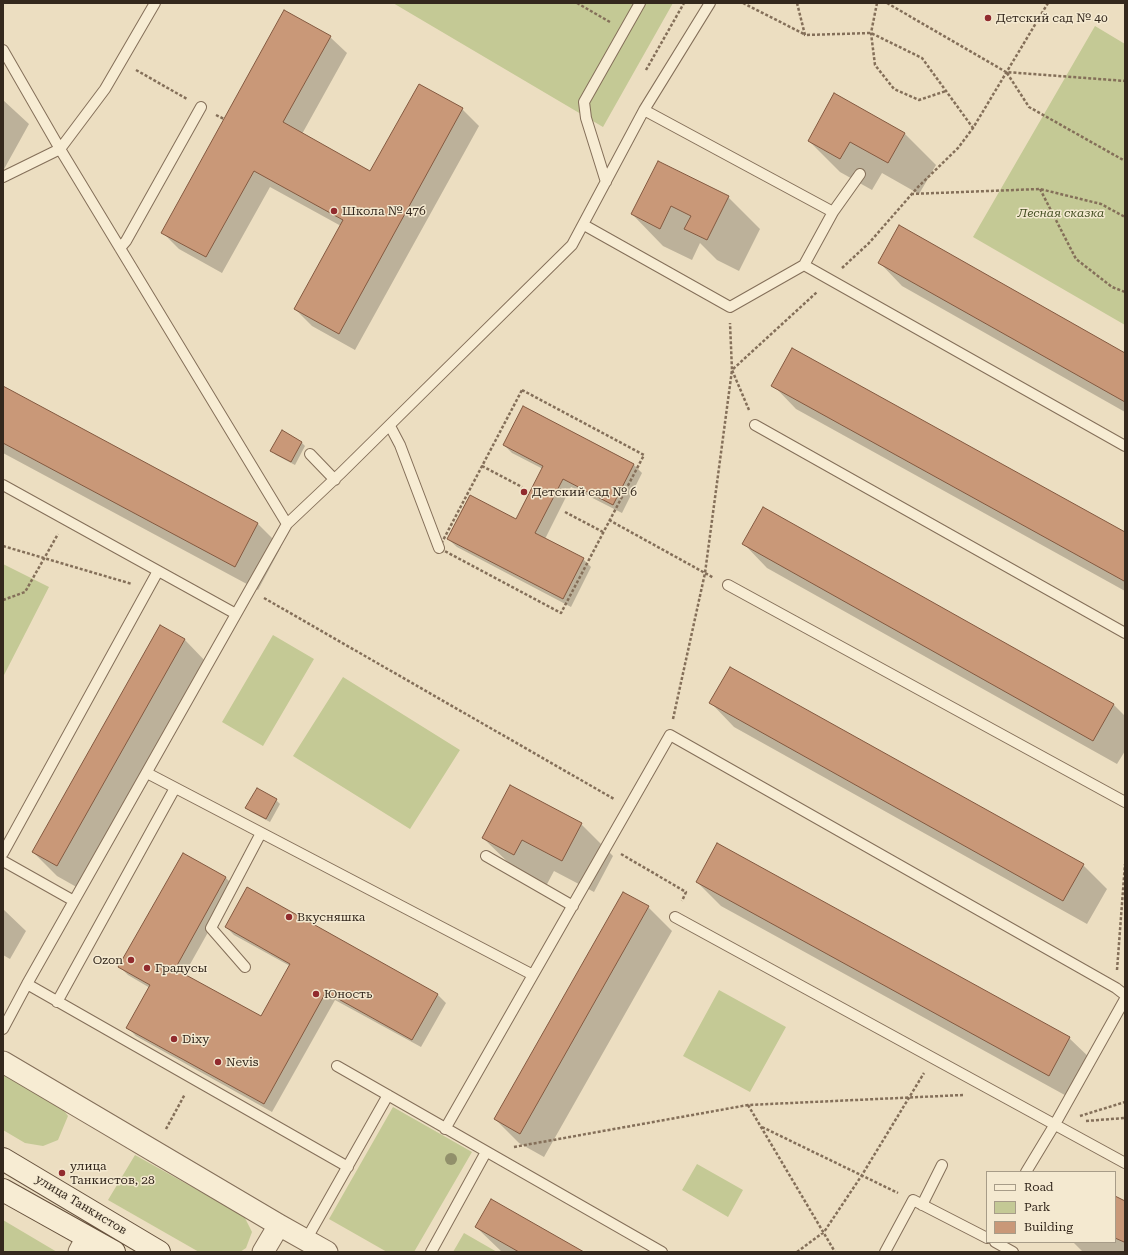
<!DOCTYPE html>
<html>
<head>
<meta charset="utf-8">
<style>
	body { margin:0 }
	#map { position:relative; width:1128px; height:1255px; overflow:hidden; background:#ecdec1; font-family:"Roboto Serif",serif }
	canvas { display:block }
	.frame { position:absolute; inset:0; border:4px solid #34281d; pointer-events:none }
	.legend { position:absolute; left:986px; top:1171px; width:130px; height:72px; box-sizing:border-box; background:#f4e9d0; border:1px solid #a79c88; margin:0; padding:5px 7px; list-style:none; font-size:12px; color:#34281d }
	.legend li { display:flex; align-items:center; gap:8px; height:20px }
	.legend b { width:20px; border:1px solid #a79c88 }
</style>
</head>
<body>
<div id="map">
<canvas width="1128" height="1255"></canvas>
<div class="frame"></div>
<ul class="legend">
<li><b style="height:5px;background:#f7ecd3"></b>Road</li>
<li><b style="height:11px;background:#c4c995"></b>Park</li>
<li><b style="height:11px;background:#c99878"></b>Building</li>
</ul>
</div>
<script>
const c = document.querySelector('canvas').getContext('2d');
c.lineJoin = 'round';
function paint(path, color) {
  c.fillStyle = color;
  c.fill(path, 'evenodd');
}
function poly(rows) {
  const path = new Path2D();
  for (const r of rows) {
    path.moveTo(r[0], r[1]);
    for (let i = 2; i < r.length; i += 2) path.lineTo(r[i], r[i + 1]);
  }
  return path;
}
function trace(path, color, width, dash) {
  c.strokeStyle = color;
  c.lineWidth = width;
  c.lineCap = dash ? 'butt' : 'round';
  c.setLineDash(dash || []);
  c.stroke(path);
}
function drawText(font, color, halo, rows, align = 'center') {
  c.font = font + ' "Roboto Serif",serif';
  c.lineWidth = 3;
  c.setLineDash([]);
  c.textBaseline = 'middle';
  c.strokeStyle = halo;
  c.fillStyle = color;
  for (const [text, x, y, turn = 0] of rows) {
    c.save();
    c.translate(x, y);
    c.rotate((+turn || 0) * Math.PI / 180);
    c.textAlign = isNaN(turn) ? turn : align;
    if (halo) c.strokeText(text, 0, 0);
    c.fillText(text, 0, 0);
    c.restore();
  }
}
paint(poly([
	[393,3,673,3,603,127],
	[1095,26,1125,44,1125,325,973,237],
	[3,564,49,587,3,677],
	[273,635,314,659,263,746,222,722],
	[343,677,460,750,410,829,293,756],
	[719,990,786,1027,750,1092,683,1056],
	[3,1071,57,1101,68,1116,58,1140,43,1146,25,1143,3,1130],
	[393,1107,472,1152,414,1252,387,1252,329,1219],
	[135,1155,244,1216,252,1232,246,1248,240,1252,199,1252,108,1200],
	[697,1164,743,1190,728,1217,682,1190],
	[3,1220,57,1252,3,1252],
	[464,1233,497,1252,453,1252]
]), '#c4c995');
paint(poly([
	[330,37,347,53,302,134,371,172,462,109,479,126,355,350,312,326,295,309,341,226,270,187,222,273,179,249,162,232],
	[3,100,29,124,3,171],
	[904,133,936,165,919,194,882,173,872,190,840,172,809,141],
	[658,162,728,197,760,229,739,271,717,260,700,243,692,260,663,246,632,214],
	[879,262,1125,354,1125,412,902,286],
	[773,385,1125,534,1125,591,796,409],
	[3,387,257,523,281,547,258,590,3,453],
	[523,408,634,465,642,473,622,513,571,487,545,539,583,559,591,567,571,607,457,547,448,539,517,520,543,469,512,453,504,445],
	[301,442,305,446,295,465,276,455,272,451],
	[764,508,1114,705,1125,716,1125,751,1117,764,767,568,744,544],
	[161,626,185,640,208,664,80,889,57,876,33,852],
	[711,703,1083,865,1107,889,1087,924,734,727],
	[276,800,280,804,270,822,251,812,247,808],
	[581,824,613,856,594,892,554,871,546,886,515,869,483,838],
	[225,877,234,886,184,975,261,1018,290,966,234,935,226,927,437,994,446,1003,421,1047,335,1000,272,1112,136,1036,128,1028,150,988,128,975,120,967],
	[697,882,1069,1038,1093,1061,1072,1099,721,906],
	[648,907,672,931,544,1157,519,1143,495,1119],
	[3,909,26,931,10,959,3,955],
	[1115,1197,1125,1202,1125,1252,1083,1252,1073,1242,1115,1242],
	[476,1227,582,1252,502,1252]
]), '#0003');
const building = poly([
	[284,10,331,36,283,122,370,171,419,84,463,108,339,334,294,309,343,220,254,171,206,257,161,233,284,10],
	[834,93,905,133,888,163,850,142,840,159,808,141,834,93],
	[658,161,729,196,707,240,684,229,691,216,671,206,660,229,631,214,658,161],
	[899,225,1125,353,1125,402,878,263,899,225],
	[792,348,1125,532,1125,579,1124,581,771,386,792,348],
	[3,386,258,523,235,567,3,443,3,386],
	[523,406,634,464,613,505,563,479,535,533,584,558,563,599,447,539,470,495,516,519,543,466,503,445,523,406],
	[282,430,302,442,291,462,270,451,282,430],
	[763,507,1114,704,1093,741,742,544,763,507],
	[160,625,185,639,57,866,32,852,160,625],
	[730,667,1084,864,1063,901,709,703,730,667],
	[510,785,582,823,562,861,522,840,514,855,482,838,510,785],
	[257,788,277,799,266,819,245,808,257,788],
	[717,843,1070,1037,1049,1076,696,882,717,843],
	[183,853,226,877,175,969,261,1016,290,964,225,927,247,887,438,994,412,1040,326,992,264,1104,126,1028,150,985,118,967,183,853],
	[623,892,649,906,520,1134,494,1119,623,892],
	[1115,1196,1125,1201,1125,1240,1124,1242,1115,1238,1115,1196],
	[491,1199,584,1252,519,1252,475,1227,491,1199]
]);
paint(building, '#c99878');
trace(building, '#835940', 1);
const service = poly([
	[3,50,60,149,287,524],
	[644,110,833,212],
	[3,177,60,149,105,89,155,3],
	[606,182,586,118,584,102,640,3],
	[584,225,730,307,804,265,833,212,860,174],
	[120,248,126,241,201,107],
	[804,265,1125,446],
	[755,425,1125,633],
	[390,426,400,445,439,548],
	[310,454,335,480],
	[3,485,236,614],
	[728,585,1125,802],
	[147,773,533,975],
	[3,853,158,571],
	[486,856,573,906],
	[3,861,74,901],
	[675,917,1125,1163],
	[245,967,211,928,261,833],
	[27,984,348,1167],
	[57,1002,175,788],
	[3,1029,27,984,287,524,341,473,572,245,644,110,710,3],
	[337,1066,662,1252],
	[445,1129,670,735,1116,988,1125,995],
	[1026,1172,1055,1124,1125,999],
	[922,1205,942,1165],
	[306,1240,388,1095],
	[995,1242,1013,1252],
	[431,1252,486,1152],
	[885,1252,913,1200,987,1238]
]);
const minor = poly([
	[3,1062,279,1225,327,1252],
	[79,1252,87,1237],
	[263,1252,279,1225]
]);
const secondary = poly([
	[3,1159,159,1252],
	[3,1190,114,1252]
]);
trace(service, '#846f59', 12);
trace(minor, '#846f59', 23);
trace(secondary, '#66513c', 24);
trace(poly([
	[577,3,610,22],
	[743,3,804,34],
	[797,3,805,35,871,33,922,58,973,128],
	[877,3,871,33,875,65,894,89,919,100,946,91],
	[887,3,1006,72,1125,81],
	[136,70,187,99],
	[646,70,684,3],
	[1007,73,1029,107,1125,161],
	[216,115,224,119],
	[1040,189,1076,259,1112,287,1125,292],
	[911,194,1040,189,1101,204,1125,217],
	[842,268,869,243,918,187,958,148,973,128,1048,3],
	[522,390,644,455,561,613,439,548,522,390],
	[749,410,732,370,817,292],
	[482,466,522,487],
	[565,512,603,532],
	[609,520,714,578],
	[3,546,132,584],
	[264,598,614,799],
	[3,600,25,592,58,534],
	[673,719,705,573,732,370,730,323],
	[621,854,686,892,682,901],
	[1117,970,1125,864],
	[748,1105,835,1252],
	[1080,1116,1125,1102],
	[1086,1121,1125,1118],
	[762,1127,898,1193],
	[166,1129,185,1094],
	[514,1147,748,1105,963,1095],
	[797,1252,824,1232,862,1175,924,1073]
]), '#846f59', 2.5, [3, 2]);
trace(service, '#f7ecd3', 10);
trace(minor, '#f7ecd3', 21);
trace(secondary, '#f7ecd3', 22);
c.fillStyle = '#91906b';
for (const [x, y] of [
	[451,1159]
]) {
  c.beginPath();
  c.arc(x, y, 6, 0, 2 * Math.PI);
  c.fill();
}
for (const [x, y, r, color] of [
	[988,18,4,"#912b2e"],
	[334,211,4,"#912b2e"],
	[524,492,4,"#912b2e"],
	[289,917,4,"#912b2e"],
	[131,960,4,"#912b2e"],
	[147,968,4,"#912b2e"],
	[316,994,4,"#912b2e"],
	[174,1039,4,"#912b2e"],
	[218,1062,4,"#912b2e"],
	[62,1173,4,"#912b2e"]
]) {
  const dot = new Path2D();
  dot.arc(x, y, r, 0, 2 * Math.PI);
  c.fillStyle = color;
  c.fill(dot);
  trace(dot, '#f4e9d0', 1.5);
}
drawText('12px', '#34281d', '#f4e9d0', [
	["Детский сад № 40",996,18],
	["Школа № 476",342,211],
	["Детский сад № 6",532,492],
	["Вкусняшка",297,917],
	["Ozon",123,960,"right"],
	["Градусы",155,968],
	["Юность",324,994],
	["Dixy",182,1039],
	["Nevis",226,1062],
	["улица",70,1166],
	["Танкистов, 28",70,1180]
], 'left');
drawText('italic 12px', '#465024', '#f4e9d0', [
	["Лесная сказка",1061,213]
]);
drawText('12px', '#34281d', '#f4e9d0', [
	["улица Танкистов",81,1205,31]
]);
</script>
</body>
</html>
